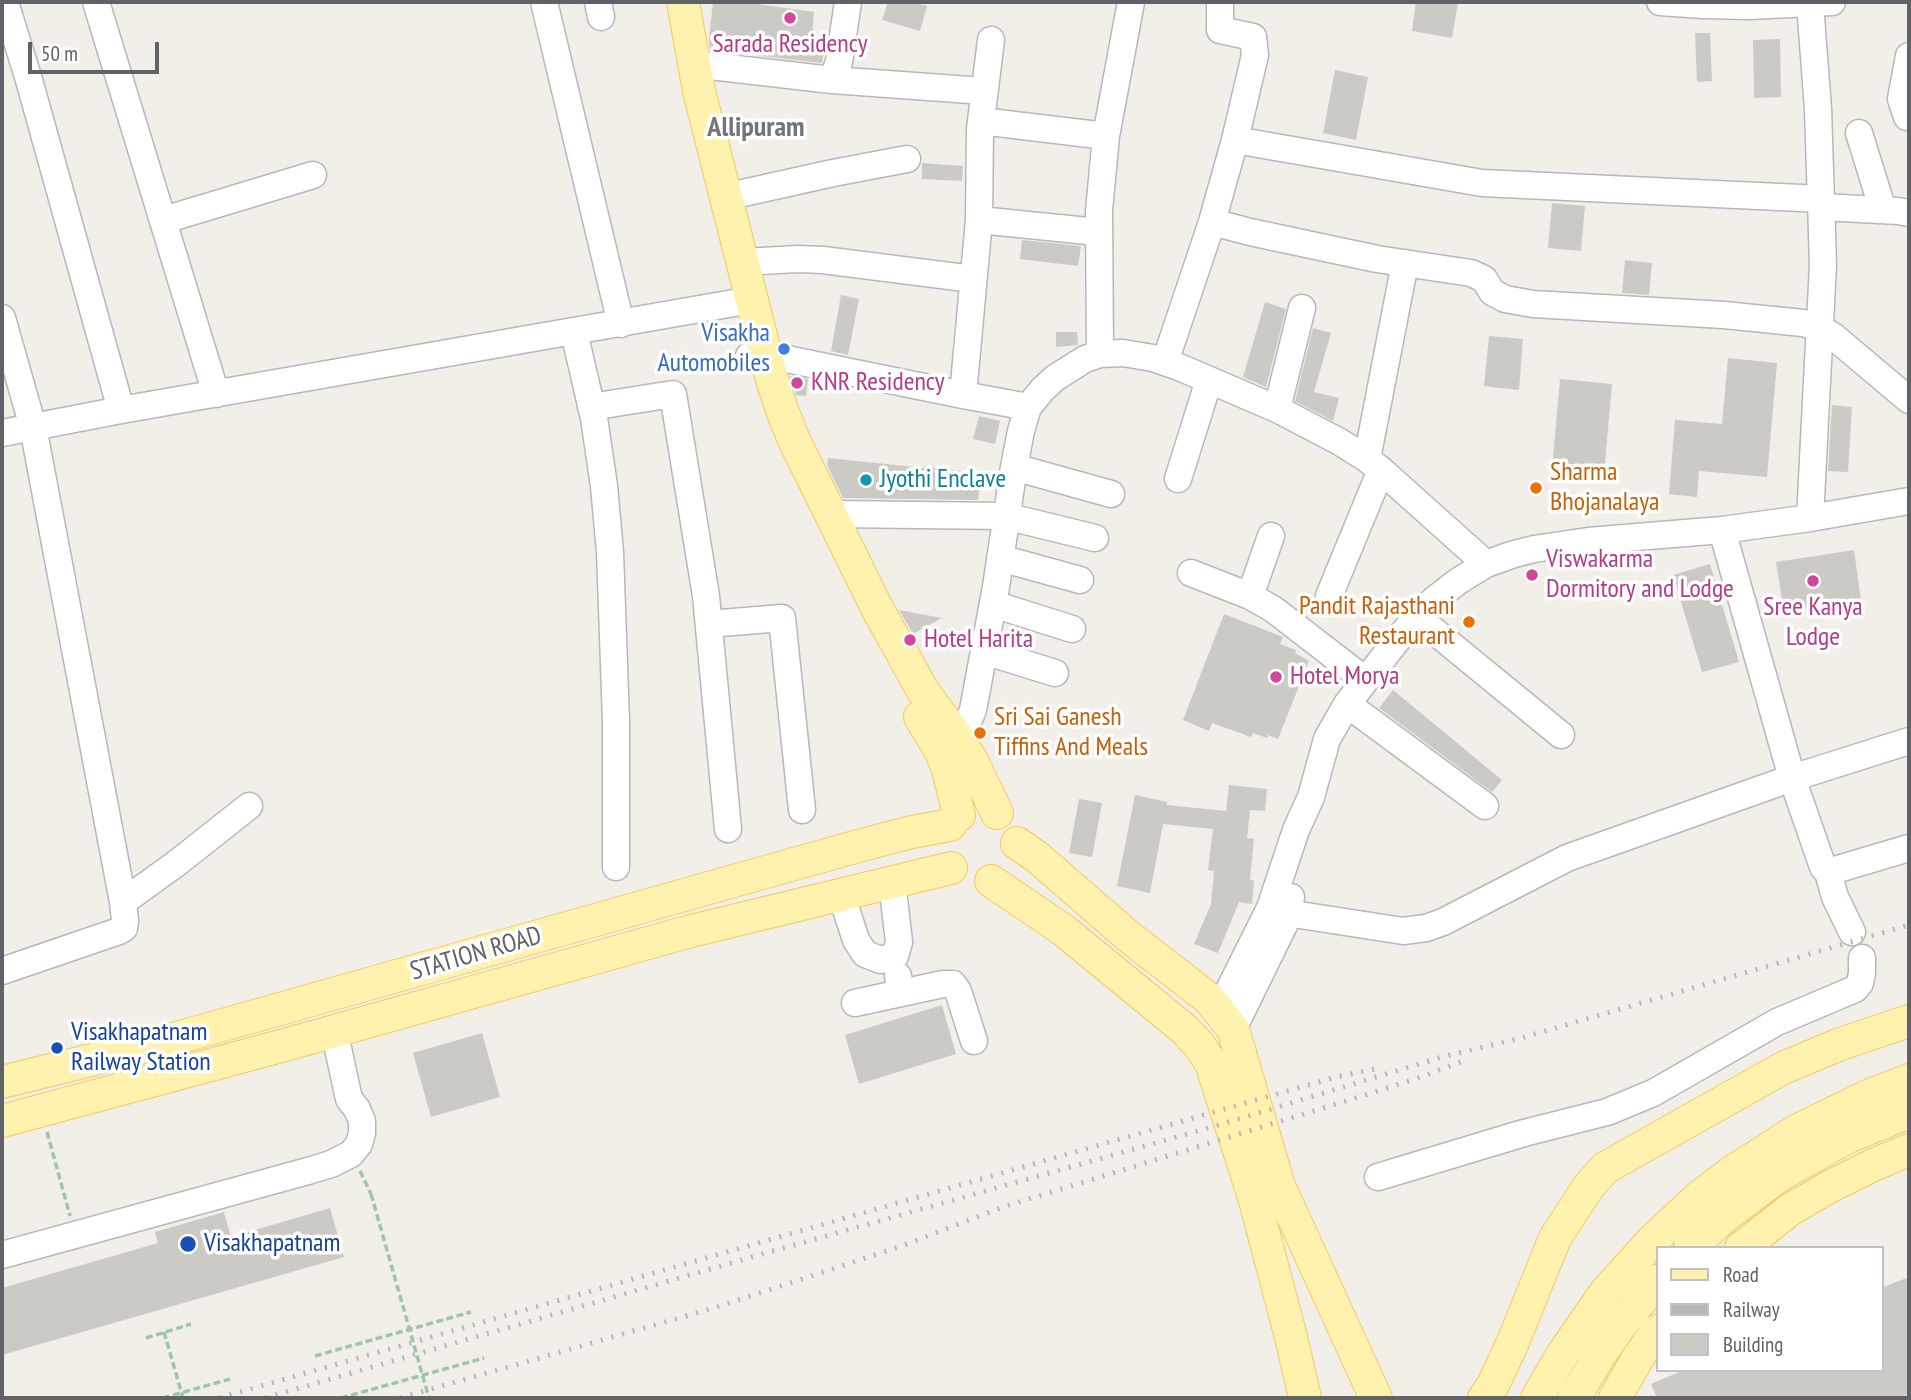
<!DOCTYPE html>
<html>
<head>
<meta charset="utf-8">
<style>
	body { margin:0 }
	#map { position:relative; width:1911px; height:1400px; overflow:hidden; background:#f1efe8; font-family:"PT Sans Narrow",sans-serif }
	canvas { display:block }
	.frame { position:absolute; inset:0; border:4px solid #5f6368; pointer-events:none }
	.legend { position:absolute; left:1656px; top:1246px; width:228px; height:126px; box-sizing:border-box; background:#fff; border:2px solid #bfc1c3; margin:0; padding:9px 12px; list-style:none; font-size:21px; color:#5f6368 }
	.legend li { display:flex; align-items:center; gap:14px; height:35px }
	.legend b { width:35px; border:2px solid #bfc1c3 }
	.scale { position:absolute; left:28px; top:42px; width:131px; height:32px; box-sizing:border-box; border:4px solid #5f6368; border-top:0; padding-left:9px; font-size:21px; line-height:24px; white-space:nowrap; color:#5f6368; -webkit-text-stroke:5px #fff; paint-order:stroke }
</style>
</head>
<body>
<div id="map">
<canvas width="1911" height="1400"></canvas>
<div class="frame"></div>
<ul class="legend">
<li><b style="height:9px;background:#fff2af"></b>Road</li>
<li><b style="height:9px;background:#b6b7b8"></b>Railway</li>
<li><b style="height:19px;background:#cccac5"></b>Building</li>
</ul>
<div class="scale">50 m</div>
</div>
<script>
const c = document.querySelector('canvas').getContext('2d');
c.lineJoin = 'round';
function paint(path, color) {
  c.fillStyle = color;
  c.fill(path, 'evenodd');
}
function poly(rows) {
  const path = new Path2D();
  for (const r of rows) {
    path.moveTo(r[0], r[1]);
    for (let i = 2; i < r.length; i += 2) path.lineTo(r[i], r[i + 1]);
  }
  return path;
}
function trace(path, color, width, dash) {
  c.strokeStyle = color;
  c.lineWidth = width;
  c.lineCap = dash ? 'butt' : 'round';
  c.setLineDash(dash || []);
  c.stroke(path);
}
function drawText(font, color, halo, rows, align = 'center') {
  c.font = font + ' "PT Sans Narrow",sans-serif';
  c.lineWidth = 7;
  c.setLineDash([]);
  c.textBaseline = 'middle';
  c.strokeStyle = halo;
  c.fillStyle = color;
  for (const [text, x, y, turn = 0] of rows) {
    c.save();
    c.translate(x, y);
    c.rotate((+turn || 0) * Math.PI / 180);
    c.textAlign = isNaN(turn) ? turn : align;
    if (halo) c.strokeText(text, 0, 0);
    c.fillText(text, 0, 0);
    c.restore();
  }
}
paint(poly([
	[713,2,743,2,814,12,812,36,826,37,822,63,710,50,709,40],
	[888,2,911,2,927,6,920,31,882,20],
	[1416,2,1458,2,1452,38,1412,31],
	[1695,33,1710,33,1712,81,1697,82],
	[1780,39,1781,97,1754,98,1753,40],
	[1335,70,1368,77,1356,140,1323,133],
	[922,163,963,166,962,181,922,179],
	[1552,203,1585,206,1581,251,1548,248],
	[1022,240,1081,246,1078,266,1020,259],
	[1625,260,1652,263,1649,295,1622,293],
	[841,295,859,299,848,355,831,351],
	[1265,302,1286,309,1266,387,1243,377],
	[1313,328,1331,333,1314,392,1339,398,1333,421,1295,401],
	[1056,332,1077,332,1078,345,1056,347],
	[1489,336,1523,339,1519,390,1484,386],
	[1728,358,1777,363,1767,477,1699,471,1697,497,1669,494,1675,420,1722,424],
	[790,376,808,379,806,396,796,395],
	[1560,379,1612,384,1604,474,1552,469],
	[1832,405,1852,407,1848,472,1828,471],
	[979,416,1000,421,995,444,973,439],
	[828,458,924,468,924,466,982,474,978,500,843,498,827,465],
	[1854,550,1861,600,1784,612,1776,562],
	[1710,564,1739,662,1702,672,1673,575],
	[899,610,942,618,913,634],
	[1224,614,1283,637,1280,644,1296,650,1295,653,1309,661,1278,739,1268,735,1267,738,1253,733,1251,737,1212,723,1209,731,1183,720],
	[1393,690,1502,780,1492,792,1379,708],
	[1229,785,1267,789,1265,811,1250,810,1247,838,1254,839,1250,880,1254,880,1252,904,1239,902,1218,953,1194,944,1211,904,1214,871,1208,870,1213,829,1163,824,1150,893,1117,886,1135,795,1167,802,1167,805,1226,811],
	[1079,799,1102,803,1092,857,1069,853],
	[942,1005,956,1054,859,1084,845,1035],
	[482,1033,500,1097,431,1117,413,1053],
	[330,1208,344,1257,2,1355,2,1288,158,1243,155,1232,224,1212,231,1237],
	[1909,1277,1909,1394,1900,1398,1657,1398,1651,1384,1684,1370,1881,1370,1881,1288]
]), '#cccac5');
const minor = poly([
	[5,2,29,80,121,410],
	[96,2,216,394],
	[544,2,621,324],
	[598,2,601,17],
	[1660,2,1703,5,1749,6,1832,2],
	[693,64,832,80,839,62,848,2],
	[832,80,984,91],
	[1907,117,1901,99,1909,56],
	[981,121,1106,136],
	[1859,133,1883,210],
	[1235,140,1482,183,1822,199],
	[725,197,833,173,907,159],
	[1822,207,1898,211,1909,213],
	[164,220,313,175],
	[979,220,1098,232],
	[1212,222,1250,232,1377,259,1471,273,1484,279,1492,292,1505,299,1533,304,1724,315,1803,323,1820,328,1833,336,1909,400],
	[743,262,798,259,823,260,973,279],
	[2,318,33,427,123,902,125,921,124,928,119,931,2,971],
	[574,332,594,418,604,486,610,552,616,721,616,867],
	[1100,354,1099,211,1106,136,1131,2],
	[749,356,767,355,963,395,1028,407],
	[1165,362,1212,222,1235,140,1255,55,1253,37,1220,30,1220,2],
	[963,395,979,220,980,129,991,40],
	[591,407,673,394,706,596,728,829],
	[1277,409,1302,308],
	[2,433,121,410,734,303],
	[1367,459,1405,263],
	[1014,467,1111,494],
	[1178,479,1209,380],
	[832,514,1005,516,1095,538],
	[1810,518,1823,265,1818,109,1810,4],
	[1722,530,1792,778,1823,867,1828,872,1835,897,1852,932],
	[1000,558,1080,580],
	[1191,573,1250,596,1273,609,1365,680],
	[1250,596,1271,536],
	[1329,596,1381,470],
	[993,604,1072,629],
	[1417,617,1561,735],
	[709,624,782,618,802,810],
	[984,651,1055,673],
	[1347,704,1485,806],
	[960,741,973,710,996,587,1014,467,1021,431,1028,407,1043,389,1055,378,1085,359,1100,354,1123,353,1153,358,1179,367,1277,409,1340,442,1367,459,1381,470,1486,564],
	[1828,872,1909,848],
	[841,894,856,940,865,954,881,960,895,956,899,942,892,882],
	[123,902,177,863,249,806],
	[1287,913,1403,931,1426,928,1443,922,1567,858,1792,778,1909,741],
	[901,993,943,984,953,984,958,991,974,1041],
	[855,1003,901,993,898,976],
	[1219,1010,1270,908,1296,830,1311,797,1327,739,1347,704,1398,639,1417,617,1434,600,1457,582,1486,564,1514,554,1534,549,1588,541,1722,530,1810,518,1909,501],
	[1233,1029,1284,925,1291,897],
	[1378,1177,1524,1133,1607,1112,1653,1093,1777,1022,1855,989,1860,983,1862,973,1862,958],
	[2,1255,308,1171,331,1164,351,1154,359,1144,362,1133,362,1121,357,1109,349,1099,334,1030]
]);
const major = poly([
	[683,2,699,91,773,383,782,410,794,440,877,608,923,691,960,741,972,761,997,813],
	[920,717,940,750,948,769,959,815],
	[1017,843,1037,857,1128,936,1209,999,1233,1029,1279,1186,1376,1398],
	[991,881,1062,929,1184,1029,1199,1045,1211,1063,1254,1197,1291,1337,1305,1398],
	[2,1082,152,1045,858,846,912,832,950,825],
	[2,1121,281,1046,691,931,951,868],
	[1690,1248,1724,1217,1780,1175,1848,1137,1909,1112],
	[1741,1248,1791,1209,1831,1186,1873,1165,1909,1150],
	[1484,1398,1493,1385,1513,1342,1555,1238,1589,1186,1605,1168,1783,1068,1838,1045,1909,1021],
	[1537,1398,1562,1355,1605,1293,1651,1242,1699,1197,1732,1172,1796,1131,1868,1096,1909,1080],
	[1574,1398,1600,1355,1619,1327,1657,1281],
	[1615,1398,1639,1356,1657,1331]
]);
trace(minor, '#b5b8bc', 29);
trace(major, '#f2c960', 34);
trace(poly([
	[47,1132,70,1216],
	[360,1171,371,1194],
	[146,1338,191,1324],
	[315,1356,471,1312],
	[163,1398,230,1379],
	[341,1398,484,1358]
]), '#9cc7a9', 3.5, [7, 3.5]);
trace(minor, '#fff', 26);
trace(major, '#fff2af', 32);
trace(poly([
	[219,1398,1336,1077,1380,1068],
	[265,1398,759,1255,1212,1127,1442,1057,1521,1038,1909,925],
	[400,1398,717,1307,899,1247,1003,1207,1375,1092,1424,1076,1468,1059]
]), '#b6b7b8', 5, [2, 9]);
trace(poly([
	[371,1194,429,1398],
	[164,1332,183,1398]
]), '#9cc7a9', 3.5, [7, 3.5]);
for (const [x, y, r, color] of [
	[790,18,7,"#d1479c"],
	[784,349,7,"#3f7fe0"],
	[797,383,7,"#d1479c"],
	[866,480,7,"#0f9aa8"],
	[1536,488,7,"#e8710a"],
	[1532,575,7,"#d1479c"],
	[1813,581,7,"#d1479c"],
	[1469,622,7,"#e8710a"],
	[910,640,7,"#d1479c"],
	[1276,677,7,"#d1479c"],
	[980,733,7,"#e8710a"],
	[57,1048,7,"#1a4fb4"],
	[188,1244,9,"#1a4fb4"]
]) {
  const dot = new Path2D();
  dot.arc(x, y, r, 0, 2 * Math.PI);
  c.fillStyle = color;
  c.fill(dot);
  trace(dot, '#fff', 2.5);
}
drawText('26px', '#b23c85', '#fff', [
	["Sarada Residency",790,45,"center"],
	["KNR Residency",811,383],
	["Viswakarma",1546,560],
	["Dormitory and Lodge",1546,590],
	["Sree Kanya",1813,608,"center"],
	["Lodge",1813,638,"center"],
	["Hotel Harita",924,640],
	["Hotel Morya",1290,677]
], 'left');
drawText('26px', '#366cbe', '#fff', [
	["Visakha",770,334],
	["Automobiles",770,364]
], 'right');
drawText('26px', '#c56008', '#fff', [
	["Sharma",1550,473],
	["Bhojanalaya",1550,503],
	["Pandit Rajasthani",1455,607,"right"],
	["Restaurant",1455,637,"right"],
	["Sri Sai Ganesh",994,718],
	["Tiffins And Meals",994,748]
], 'left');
drawText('26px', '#0d838f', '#fff', [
	["Jyothi Enclave",880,480]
], 'left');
drawText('26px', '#5f6368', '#fff', [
	["STATION ROAD",476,954,-16]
]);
drawText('26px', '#164399', '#fff', [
	["Visakhapatnam",71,1033],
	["Railway Station",71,1063],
	["Visakhapatnam",204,1244]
], 'left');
drawText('bold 28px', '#70757a', '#fff', [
	["Allipuram",756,128]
]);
</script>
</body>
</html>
